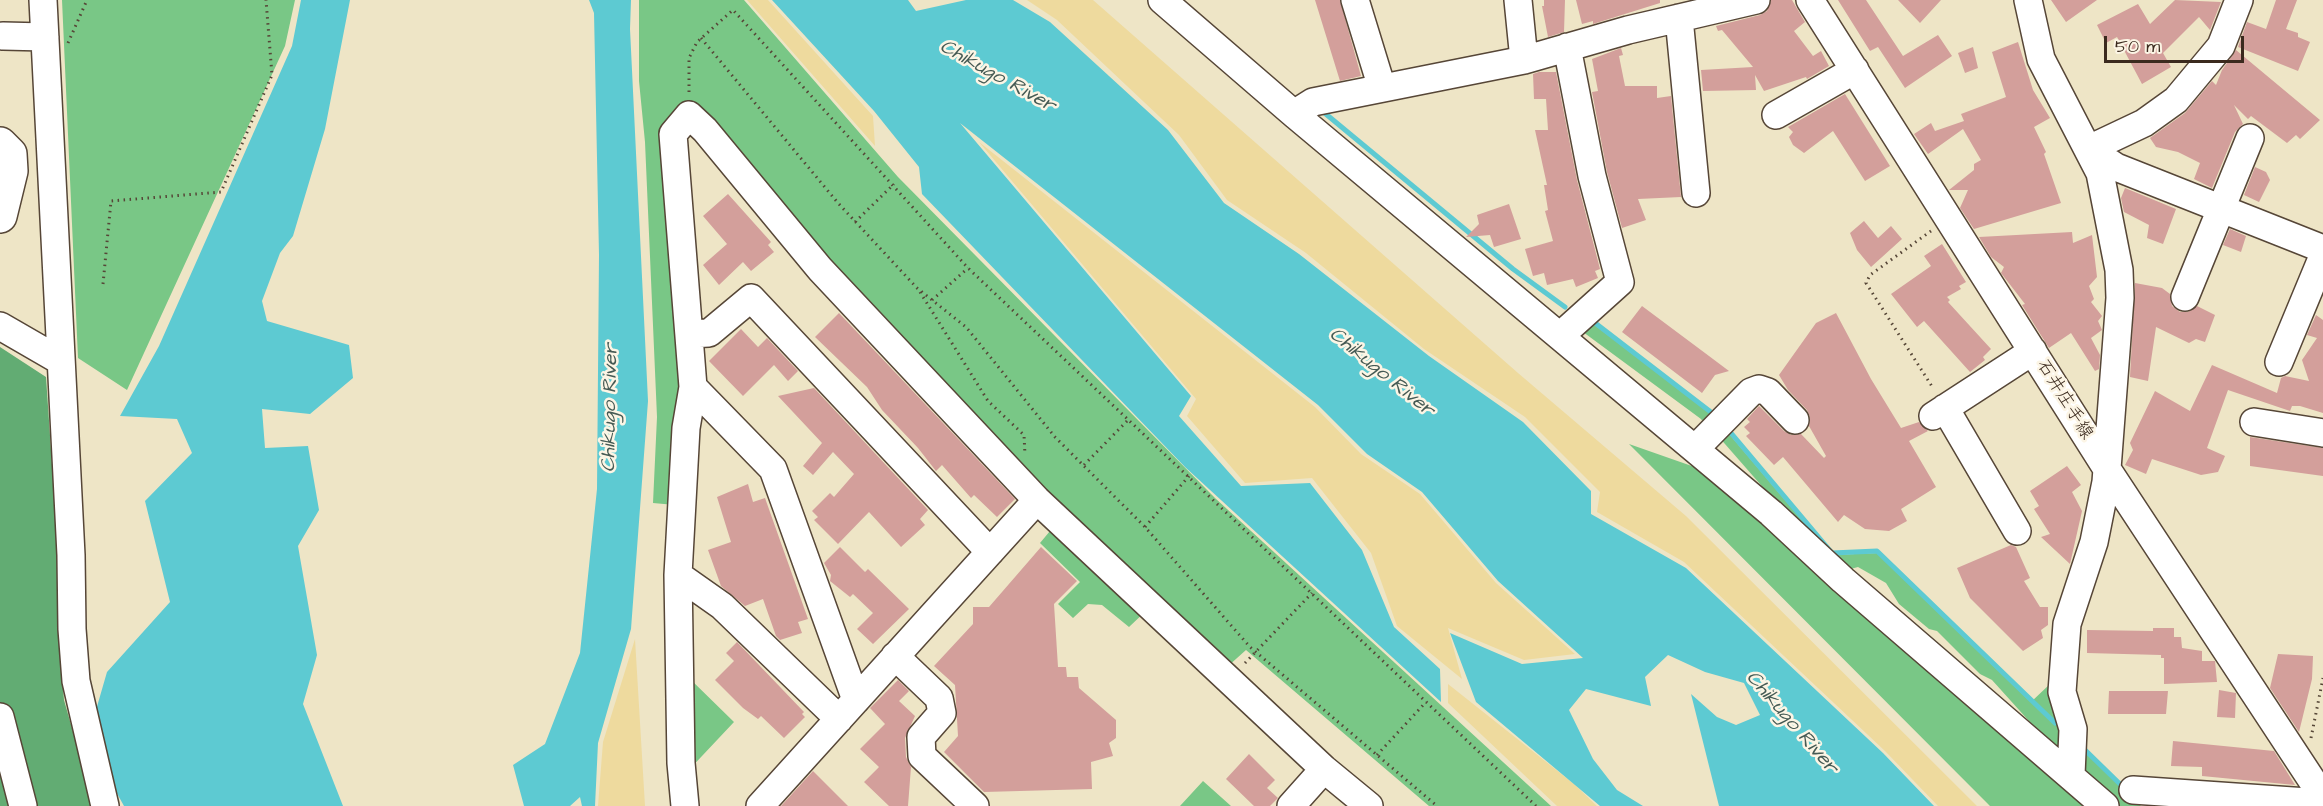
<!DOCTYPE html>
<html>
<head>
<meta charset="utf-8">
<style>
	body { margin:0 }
	#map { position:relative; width:2323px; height:806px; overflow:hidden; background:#eee5c6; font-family:"Architects Daughter",sans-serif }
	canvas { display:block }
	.scale { position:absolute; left:2104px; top:36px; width:140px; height:27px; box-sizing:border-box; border:3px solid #3b2a1e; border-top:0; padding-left:8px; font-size:18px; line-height:21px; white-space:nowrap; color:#3b2a1e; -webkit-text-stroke:4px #fcf5e5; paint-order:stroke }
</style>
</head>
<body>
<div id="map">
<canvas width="2323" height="806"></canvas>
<div class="scale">50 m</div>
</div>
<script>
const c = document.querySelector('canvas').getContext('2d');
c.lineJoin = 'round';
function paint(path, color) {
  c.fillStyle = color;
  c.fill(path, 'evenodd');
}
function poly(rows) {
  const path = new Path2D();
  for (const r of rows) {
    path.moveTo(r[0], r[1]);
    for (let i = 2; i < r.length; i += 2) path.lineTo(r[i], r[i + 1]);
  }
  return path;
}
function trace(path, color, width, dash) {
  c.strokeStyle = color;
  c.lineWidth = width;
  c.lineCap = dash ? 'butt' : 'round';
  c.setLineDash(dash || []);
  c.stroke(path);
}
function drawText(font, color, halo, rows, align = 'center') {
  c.font = font + ' "Architects Daughter","Klee One",sans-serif';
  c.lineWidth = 5;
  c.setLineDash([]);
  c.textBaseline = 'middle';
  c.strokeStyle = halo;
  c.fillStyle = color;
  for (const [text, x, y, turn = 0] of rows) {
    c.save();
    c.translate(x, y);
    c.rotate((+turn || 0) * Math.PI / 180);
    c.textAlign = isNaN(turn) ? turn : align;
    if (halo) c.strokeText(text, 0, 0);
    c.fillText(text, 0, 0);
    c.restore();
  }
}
paint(poly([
	[62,0,295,0,285,46,127,390,78,358],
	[639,0,744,0,898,177,1215,498,1551,806,1429,806,1246,650,1227,667,1055,501,828,265,698,106,667,127,686,393,675,505,653,503,657,417,645,142,639,81],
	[1587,319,1712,414,1708,429,1701,419,1579,329],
	[1725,429,1814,534,1809,540,1718,436],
	[1629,444,1706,471,2088,806,1990,806],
	[1055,525,1148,609,1129,627,1102,605,1088,604,1073,618,1058,604,1080,582,1040,543],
	[1877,553,2031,702,2050,684,2064,741,2056,751,1992,680,1980,674,1937,631,1929,629,1899,604,1886,583,1858,567,1843,571,1833,555],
	[687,676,734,722,686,773],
	[2077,744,2141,806,2113,806,2079,774],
	[1203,781,1231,806,1180,806]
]), '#79c786');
paint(poly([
	[0,347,46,377,58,552,58,626,64,700,94,806,0,806]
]), '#62ac73');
paint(poly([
	[747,0,768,0,873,116,875,146],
	[1027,0,1093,0,1518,373,1686,516,1977,806,1938,806,1885,751,1684,562,1597,512,1600,492,1525,417,1424,349,1306,253,1227,200,1179,135,1057,20],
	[979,142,1315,407,1361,454,1420,494,1496,583,1575,654,1524,660,1448,628,1462,679,1397,626,1371,553,1312,478,1245,483,1187,416,1196,399],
	[635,639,645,806,598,806,603,742],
	[1448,684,1574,784,1597,806,1557,806,1448,703]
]), '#eeda9e');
paint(poly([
	[301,0,350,0,325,129,293,236,280,253,262,301,267,321,349,345,353,378,310,414,262,409,265,448,308,446,319,510,298,546,317,655,303,704,343,806,124,806,114,788,96,710,107,672,170,602,145,501,192,453,177,419,120,416,159,346,292,46],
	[589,0,631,0,630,29,648,401,631,629,598,743,595,806,582,806,580,797,570,806,524,806,513,765,545,744,580,653,597,489,599,255,594,13],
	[772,0,908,0,916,11,966,0,1013,0,1050,22,1168,130,1224,203,1299,254,1429,356,1523,422,1591,491,1591,514,1686,568,1883,753,1934,806,1719,806,1691,694,1717,717,1736,725,1760,715,1744,683,1705,672,1668,655,1645,677,1651,706,1586,689,1569,710,1593,759,1617,790,1643,806,1600,806,1476,702,1450,633,1522,664,1583,658,1498,581,1422,492,1367,454,1318,405,960,123,1191,396,1179,416,1241,486,1310,483,1362,550,1394,627,1440,669,1441,702,1185,467,922,194,919,167,874,111]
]), '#5dcad2');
trace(poly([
	[1321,110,1513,269,1565,307],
	[1590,319,1716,416],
	[1726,427,1832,553,1877,551,2055,723],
	[2082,747,2124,788]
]), '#5dcad2', 5);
paint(poly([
	[1315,0,1340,0,1361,76,1340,81],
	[1544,0,1565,0,1564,32,1548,37,1542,6,1544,6],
	[1576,0,1660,0,1660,3,1593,24,1593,21,1582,24],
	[1771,0,1792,0,1805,22,1794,31,1813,56,1821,51,1829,66,1807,79,1806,77,1764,91,1755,75,1756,90,1703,91,1701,70,1753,67,1722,30,1718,31,1716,26,1760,15,1767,11],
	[1838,0,1866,0,1903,56,1938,35,1952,56,1905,88,1878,47,1870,51],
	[1898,0,1941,0,1920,23],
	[2051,0,2097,0,2066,22],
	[2175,0,2221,2,2210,30,2199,17,2163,53,2171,67,2142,84,2117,37,2106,43,2097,25,2138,4,2150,24],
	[2276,0,2297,0,2286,29,2298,33,2298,37,2310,42,2298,71,2238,47,2247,22,2266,29],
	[2018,42,2033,90,2050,118,2034,127,2046,152,2044,154,2061,203,1974,229,1960,208,1968,190,1949,190,1974,170,1974,164,1981,160,1963,129,1928,154,1914,134,1931,123,1935,131,1964,121,1961,114,2006,97,1992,52],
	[1973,47,1978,68,1965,73,1958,53],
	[1621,48,1623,55,1619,56,1625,86,1657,86,1657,98,1671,96,1681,197,1638,199,1646,220,1622,228,1607,172,1592,92,1598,91,1592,59],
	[2236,50,2320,120,2300,139,2296,135,2287,143,2251,116,2248,119,2234,105,2243,124,2235,132,2212,188,2194,179,2200,163,2178,152,2156,147,2150,138,2185,113,2212,81,2216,85,2222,70],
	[1539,72,1556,72,1577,180,1600,269,1595,271,1598,278,1576,287,1573,279,1547,285,1544,273,1533,276,1525,249,1553,241,1545,211,1548,210,1544,185,1547,185,1535,130,1548,130,1546,99,1534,99,1533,74],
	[1845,94,1890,166,1865,181,1833,131,1804,153,1793,145,1789,137,1793,132,1788,127],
	[2255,167,2266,172,2270,180,2259,202,2244,195],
	[2125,188,2176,209,2163,244,2147,238,2149,225,2124,212,2121,198],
	[728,194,771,242,768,245,774,252,751,271,743,262,719,285,703,265,727,244,703,216],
	[1509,204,1521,239,1494,247,1490,235,1466,237,1479,224,1477,215],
	[1864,221,1878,238,1891,226,1902,239,1871,267,1857,250,1850,233],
	[2230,229,2246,236,2241,252,2223,245],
	[2072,232,2073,243,2092,235,2097,277,2089,286,2094,299,2091,302,2102,316,2098,321,2102,330,2091,338,2100,355,2099,369,2095,371,2071,333,2049,348,2022,305,2025,304,2001,273,2004,267,1991,257,1979,237],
	[1942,244,1966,282,1959,286,1961,289,1947,297,1950,300,1948,302,1991,349,1983,357,1985,360,1970,372,1924,321,1917,327,1891,294,1931,266,1924,256],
	[2135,283,2162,288,2170,294,2172,306,2180,312,2188,312,2197,306,2215,315,2205,342,2196,339,2189,343,2156,327,2148,381,2130,377],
	[1642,306,1709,356,1729,371,1715,375,1702,393,1622,332],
	[839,313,1015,499,997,517,974,495,971,498,942,465,936,471,918,448,882,410,867,387,815,337],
	[1836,313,1871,379,1901,428,1919,422,1928,431,1909,441,1936,487,1901,509,1907,521,1889,531,1865,529,1844,515,1838,522,1783,457,1774,465,1746,436,1750,433,1744,427,1750,422,1747,419,1759,406,1784,431,1791,435,1801,434,1824,458,1826,456,1809,426,1810,417,1807,410,1788,390,1779,375,1816,323],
	[2316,315,2323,320,2323,413,2300,406,2292,406,2290,411,2228,390,2207,448,2225,456,2218,472,2201,475,2152,459,2146,474,2125,465,2133,450,2130,443,2155,391,2190,411,2212,365,2277,393,2281,378,2285,376,2309,381,2302,360,2317,338,2307,335],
	[741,329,758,347,767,338,798,371,788,381,774,365,743,396,709,361],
	[814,388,928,510,920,519,925,525,901,547,869,512,838,544,814,520,818,517,812,511,830,493,834,497,854,474,833,452,813,475,803,466,822,443,778,396],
	[2250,437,2323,448,2323,476,2250,466],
	[2067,466,2081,485,2072,492,2082,511,2070,564,2041,537,2050,534,2034,509,2039,506,2030,491],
	[748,484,753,502,765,498,808,619,798,622,802,633,780,640,776,636,763,599,745,606,721,586,708,550,731,542,717,497],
	[2011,545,2016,547,2030,578,2024,581,2040,607,2048,607,2048,625,2041,630,2043,638,2023,651,1970,598,1957,568],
	[840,547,865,572,868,569,909,609,873,644,857,629,873,613,853,594,850,597,830,581,831,575,824,563],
	[1041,547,1077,581,1054,604,1058,667,1066,667,1067,677,1078,677,1079,688,1116,720,1116,738,1109,743,1113,756,1091,762,1092,789,984,792,944,752,958,736,955,685,934,666,973,624,973,607,989,607],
	[2153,628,2174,628,2174,637,2181,637,2182,648,2202,651,2202,661,2215,661,2217,682,2164,684,2164,658,2161,658,2161,655,2087,653,2087,630,2153,631],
	[737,642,804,712,802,714,805,717,784,738,761,716,758,719,743,708,715,680,734,661,726,653],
	[2278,654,2313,656,2312,679,2299,732,2270,688],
	[898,680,909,691,899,701,915,716,905,738,906,757,911,767,908,806,889,806,864,782,879,767,860,749,885,724,870,708],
	[2219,690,2236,693,2235,718,2217,717],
	[2109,691,2168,691,2166,714,2108,714],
	[2173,741,2274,751,2295,785,2202,776,2202,767,2171,766],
	[1249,754,1275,780,1267,788,1278,798,1270,806,1254,806,1226,779],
	[813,771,848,806,781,806]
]), '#d39f9b');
const minor = poly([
	[43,0,71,555,72,629,76,681,105,806],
	[1162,0,1294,114,1771,513,1843,580,2105,806],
	[1355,0,1382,88],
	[1518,0,1524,60],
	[1810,0,2107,469,2323,797],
	[2028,0,2041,59,2100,173,2119,270,2120,298,2106,482,2094,542,2067,624,2062,692,2073,729,2071,775],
	[1679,18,1696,193],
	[3,36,45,37],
	[1294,114,1313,102,1524,60,1628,30,1756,0],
	[1776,115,1855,70],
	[2089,149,2116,167,2323,249],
	[2089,149,2144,123,2176,100,2221,46,2239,0],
	[2185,297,2250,138],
	[0,326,59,360],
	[689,334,709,333,751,298,990,552],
	[1560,336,1620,282,1592,176,1567,47],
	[2279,362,2323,256],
	[693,387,773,469,856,700],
	[1945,408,2017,531],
	[1933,416,2033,351],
	[2254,422,2323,433],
	[1695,449,1751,392,1759,389,1768,392,1795,420],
	[678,575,722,606,839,719],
	[895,656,939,698,942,713,921,737,922,756,975,806],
	[0,717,23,806],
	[2133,790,2323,803],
	[685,806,681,763,678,575,686,428,693,387,673,134,689,115,705,130,820,269,1037,500,1324,769,1369,806],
	[760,806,1037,500],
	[1291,806,1324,769]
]);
const highway = poly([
	[0,144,10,154,11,171,0,216]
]);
trace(minor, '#564637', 30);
trace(highway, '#564637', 36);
trace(poly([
	[701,38,838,203,917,288,966,327,1055,437,1145,527,1250,647,1437,806],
	[68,43,87,0],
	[689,92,689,58,697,42,733,10,968,268,1536,806],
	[855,222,894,184],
	[1931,231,1870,275,1866,283,1933,388],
	[103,284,111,201,221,192,272,75,266,0],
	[920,292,988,401,1024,435,1025,455],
	[932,300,968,268],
	[1084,465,1129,419],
	[1145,527,1189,476],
	[1245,663,1312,593],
	[2311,738,2323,678],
	[1377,755,1426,702]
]), '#564637', 3, [1.5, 4.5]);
trace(minor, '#fff', 27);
trace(highway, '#fff', 33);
drawText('18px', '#3b2a1e', '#fcf5e5', [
	["石井庄手線",2064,400,58]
]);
drawText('italic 20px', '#455a54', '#fcf5e5', [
	["Chikugo River",997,77,29],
	["Chikugo River",1381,373,39],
	["Chikugo River",611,408,-89],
	["Chikugo River",1791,723,49]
]);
</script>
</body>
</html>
